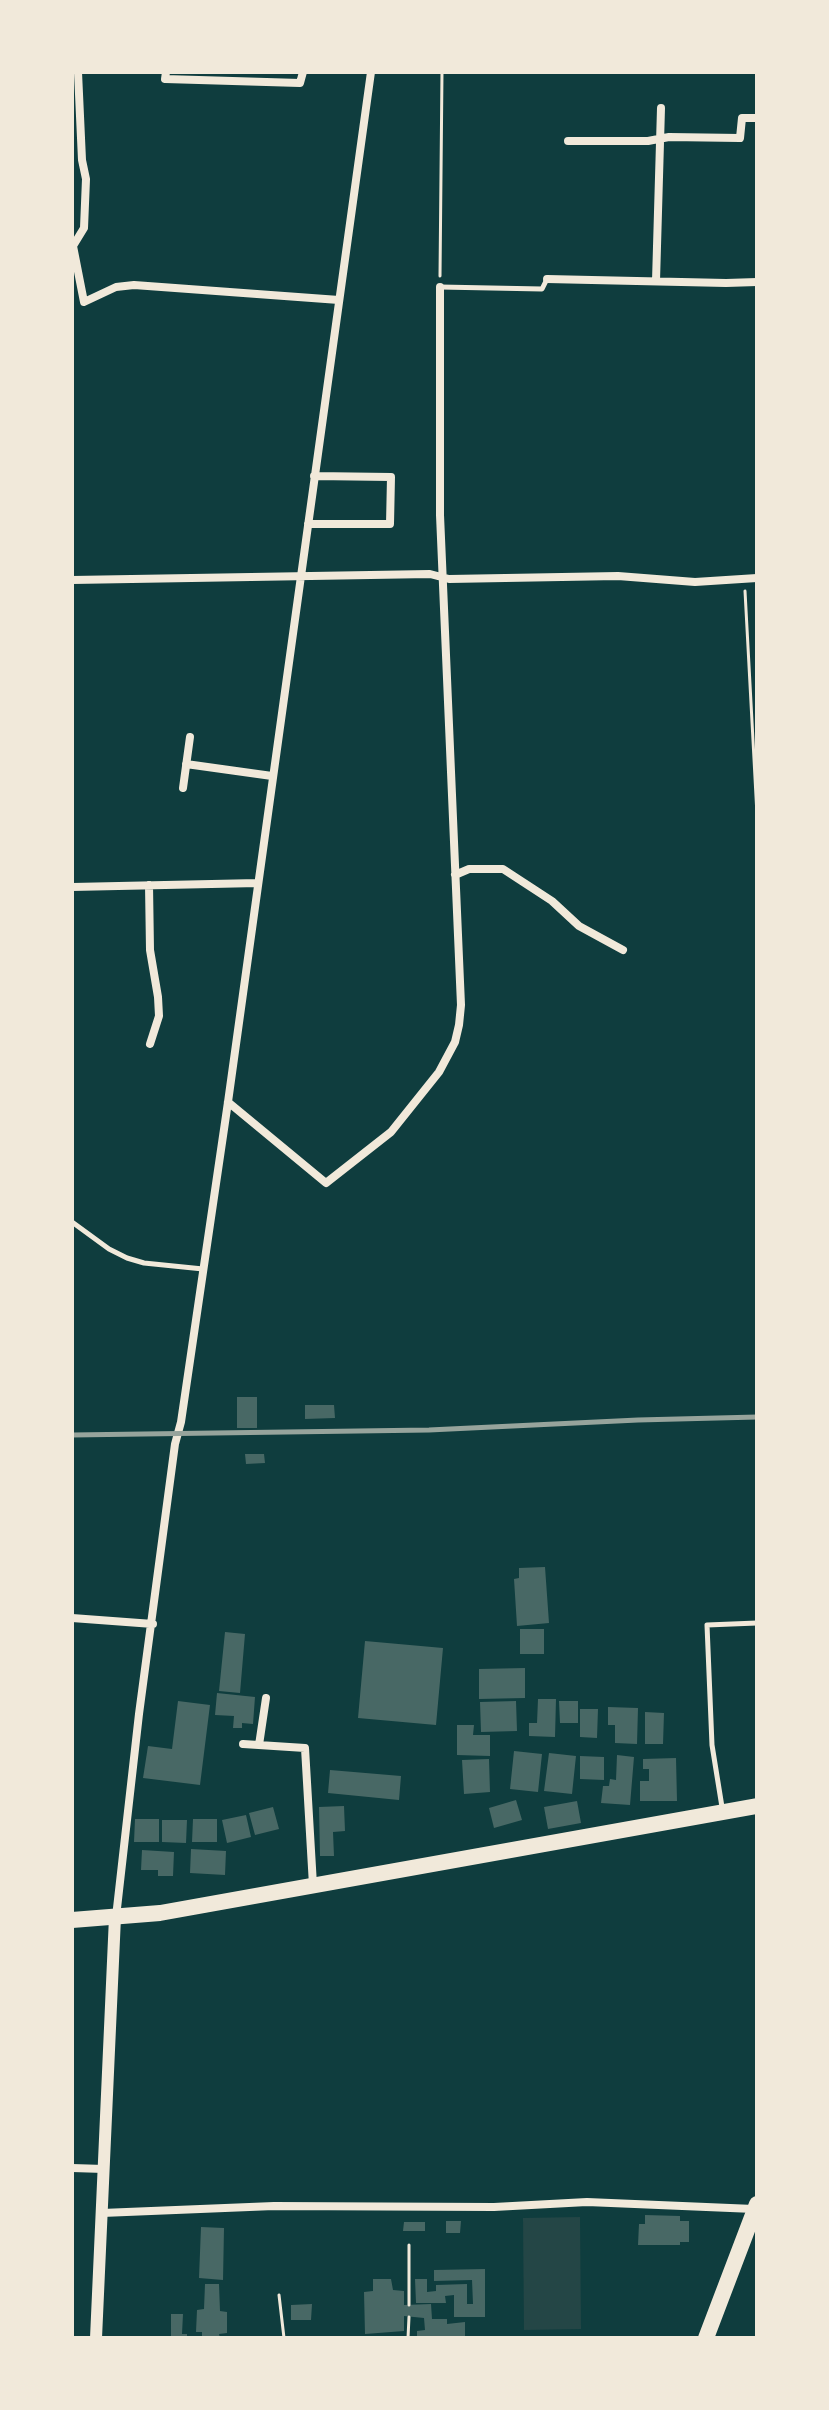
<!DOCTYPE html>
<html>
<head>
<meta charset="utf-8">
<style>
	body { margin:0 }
	#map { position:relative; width:829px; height:2410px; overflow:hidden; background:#0f3d3e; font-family:Karla,sans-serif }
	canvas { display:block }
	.frame { position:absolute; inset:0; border:74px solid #f1e9da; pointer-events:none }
</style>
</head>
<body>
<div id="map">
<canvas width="829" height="2410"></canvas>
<div class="frame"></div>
</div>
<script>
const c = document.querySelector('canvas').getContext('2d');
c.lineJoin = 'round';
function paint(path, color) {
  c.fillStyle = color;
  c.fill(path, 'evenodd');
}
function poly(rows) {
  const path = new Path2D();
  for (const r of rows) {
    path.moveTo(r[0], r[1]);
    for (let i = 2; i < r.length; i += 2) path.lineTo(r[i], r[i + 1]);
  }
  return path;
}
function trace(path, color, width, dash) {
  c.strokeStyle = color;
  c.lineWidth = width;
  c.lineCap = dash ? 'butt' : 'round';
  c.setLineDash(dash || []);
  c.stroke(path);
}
paint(poly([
	[580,2217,581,2329,524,2330,523,2218]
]), '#244646');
paint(poly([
	[237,1397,257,1397,257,1428,237,1428],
	[305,1405,334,1405,335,1418,305,1419],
	[245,1454,264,1454,265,1463,246,1464],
	[545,1567,549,1623,517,1626,514,1579,519,1578,519,1568],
	[520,1629,544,1629,544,1654,520,1654],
	[225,1632,245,1634,240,1693,219,1691],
	[365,1641,443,1648,436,1725,358,1718],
	[525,1668,525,1698,479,1699,479,1669],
	[217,1693,255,1697,253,1724,242,1723,242,1728,233,1728,234,1716,215,1715],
	[538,1699,556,1699,555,1737,529,1736,529,1723,537,1723],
	[178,1701,210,1705,200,1785,143,1778,148,1746,172,1749],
	[516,1701,517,1731,481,1732,480,1702],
	[559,1701,578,1701,578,1723,560,1723],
	[608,1707,638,1708,637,1744,615,1743,615,1725,608,1725],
	[580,1709,598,1709,597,1738,580,1737],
	[645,1712,664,1713,663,1744,645,1744],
	[457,1725,474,1725,473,1735,490,1735,490,1756,457,1755],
	[514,1751,542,1754,538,1792,510,1789],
	[549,1753,576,1756,572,1794,544,1791],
	[617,1755,634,1757,630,1805,601,1803,603,1786,609,1786,610,1779,616,1780],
	[580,1756,604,1757,604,1780,580,1779],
	[676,1758,677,1801,640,1801,640,1781,649,1781,649,1769,643,1769,643,1759],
	[489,1759,490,1792,464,1794,462,1760],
	[330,1770,401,1776,399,1800,328,1793],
	[516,1800,522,1820,494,1828,489,1808],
	[577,1801,581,1823,548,1829,544,1807],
	[344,1806,345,1831,333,1832,334,1856,320,1856,319,1807],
	[273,1807,279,1829,255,1835,249,1813],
	[246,1815,251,1837,227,1843,222,1820],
	[135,1819,159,1819,159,1842,134,1842],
	[193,1819,217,1819,217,1842,192,1842],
	[162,1820,187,1820,186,1843,162,1842],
	[191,1849,226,1851,225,1875,190,1873],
	[142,1850,174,1852,173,1876,158,1876,158,1870,141,1870],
	[645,2215,680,2216,680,2221,689,2221,689,2242,680,2242,680,2245,638,2245,639,2224,645,2224],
	[446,2221,461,2221,460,2233,446,2233],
	[404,2222,425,2222,425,2231,403,2231],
	[201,2227,224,2228,223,2280,199,2278],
	[485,2269,485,2317,454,2317,454,2295,445,2296,446,2303,416,2303,415,2279,427,2279,427,2292,436,2291,436,2285,467,2284,467,2304,473,2304,472,2280,434,2281,434,2270],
	[373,2279,391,2279,393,2290,404,2291,404,2305,431,2304,432,2319,447,2319,447,2324,465,2322,465,2338,417,2338,417,2331,425,2330,424,2318,404,2316,404,2331,365,2334,364,2292,373,2291],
	[205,2284,219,2284,220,2311,227,2312,227,2333,219,2334,220,2338,202,2338,202,2332,196,2332,197,2310,204,2309],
	[312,2304,311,2320,291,2320,291,2305],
	[171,2314,183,2314,182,2334,187,2334,187,2338,171,2338]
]), '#486865');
trace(poly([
	[440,276,442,72],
	[745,591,757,815],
	[279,2295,284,2338],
	[409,2305,409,2245],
	[408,2338,409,2317]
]), '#f1e9da', 3);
trace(poly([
	[440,287,542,289,547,279],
	[72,1222,109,1249,127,1258,144,1263,203,1269],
	[722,1807,712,1745,707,1625,757,1623]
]), '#f1e9da', 5);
trace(poly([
	[78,72,82,160,86,179,84,228,73,246,84,302,116,287,134,285,339,300],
	[166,72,165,79,300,83,303,72],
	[568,141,648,141,669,137,740,138,742,118,757,118],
	[547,279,726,283,757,282],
	[656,281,661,108],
	[308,524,390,524,391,477,314,476],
	[72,580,430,574,449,579,618,576,695,582,757,578],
	[186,764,272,776],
	[183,788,190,737],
	[455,875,469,869,503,869,552,901,579,926,623,950],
	[149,885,150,950,158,997,159,1016,150,1044],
	[72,887,258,883],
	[228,1102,326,1183,391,1132,439,1072,455,1042,459,1025,461,1005,440,515,440,287],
	[72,1618,153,1624],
	[243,1744,305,1748,313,1885],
	[259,1745,266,1698],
	[116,1917,139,1714,175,1444,181,1422,228,1102,371,72],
	[72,2168,104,2169],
	[102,2213,274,2206,494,2207,587,2202,754,2209]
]), '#f1e9da', 8);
trace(poly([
	[96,2338,115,1917]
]), '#f1e9da', 12);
trace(poly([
	[72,1920,160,1913,757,1806],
	[706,2338,757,2204]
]), '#f1e9da', 16);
trace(poly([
	[72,1435,429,1430,638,1420,757,1417]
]), '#97a49c', 5);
</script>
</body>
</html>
